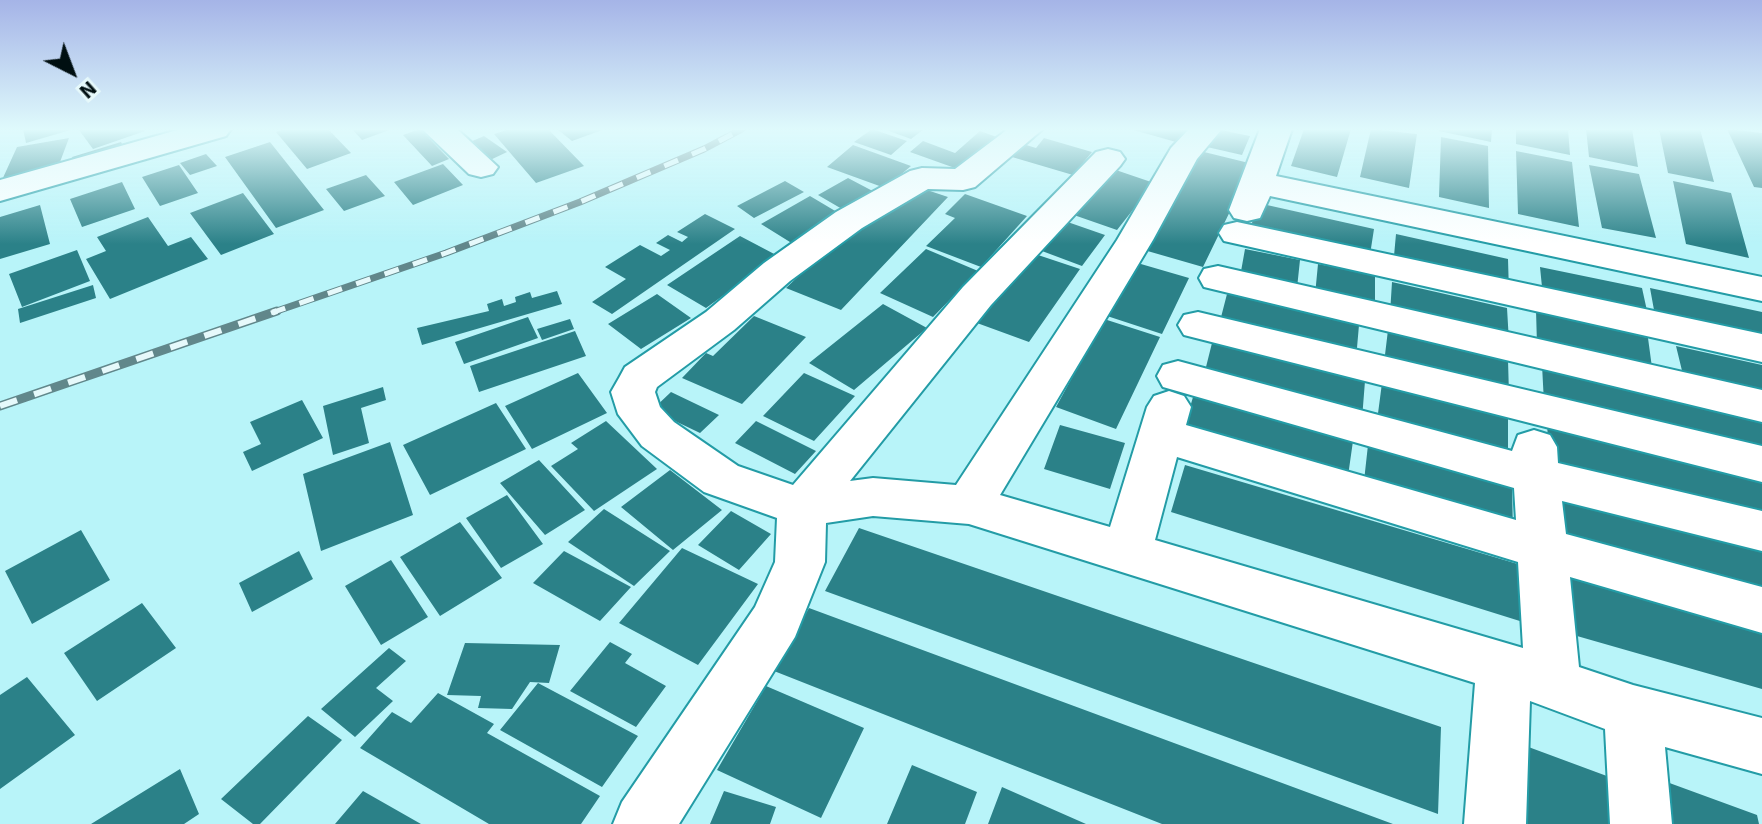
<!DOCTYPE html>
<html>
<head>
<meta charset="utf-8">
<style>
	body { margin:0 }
	#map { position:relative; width:1762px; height:824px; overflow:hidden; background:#b8f4f9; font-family:"Source Sans 3",sans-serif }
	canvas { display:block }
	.north { position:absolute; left:32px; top:32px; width:80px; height:80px; -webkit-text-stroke:6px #e6f9fb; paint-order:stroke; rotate:138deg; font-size:22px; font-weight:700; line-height:32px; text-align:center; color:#000f11 }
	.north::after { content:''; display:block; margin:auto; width:28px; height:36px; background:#000f11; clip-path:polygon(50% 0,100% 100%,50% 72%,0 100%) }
</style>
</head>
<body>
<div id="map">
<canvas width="1762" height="824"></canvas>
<div class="north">N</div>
</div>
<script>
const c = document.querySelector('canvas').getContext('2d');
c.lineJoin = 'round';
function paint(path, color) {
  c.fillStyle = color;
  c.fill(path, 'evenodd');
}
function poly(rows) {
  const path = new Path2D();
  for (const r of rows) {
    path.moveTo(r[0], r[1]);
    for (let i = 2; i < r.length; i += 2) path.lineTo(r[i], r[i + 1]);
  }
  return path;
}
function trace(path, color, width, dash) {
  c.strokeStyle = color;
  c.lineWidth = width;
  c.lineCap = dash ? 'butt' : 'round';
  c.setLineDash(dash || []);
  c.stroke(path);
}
paint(poly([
	[23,129,74,129,26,143],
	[83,129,143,129,145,131,93,149,79,130],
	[285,129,328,129,351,153,307,169,276,132],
	[352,129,392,129,362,140],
	[420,129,449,159,432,166,403,135],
	[510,129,548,129,584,166,536,183,494,134],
	[557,129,605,129,572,141],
	[872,129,907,141,891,155,854,142],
	[884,129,924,129,911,139],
	[1130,129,1193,129,1183,144],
	[1215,129,1250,136,1242,155,1207,147],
	[1304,129,1351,129,1337,177,1291,166],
	[1371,129,1417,134,1409,188,1360,177],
	[1439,129,1492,129,1491,142,1439,131],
	[1516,129,1568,129,1570,155,1516,144],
	[1586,129,1632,129,1638,167,1589,157],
	[1659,129,1700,129,1714,182,1668,173],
	[1727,129,1762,133,1762,188,1754,187],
	[980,131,1002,139,966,172,910,152,923,141,955,153],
	[484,136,507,152,486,162,463,145],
	[1441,137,1488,146,1489,208,1439,197],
	[69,138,57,170,2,180,17,147],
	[1044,138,1092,152,1073,175,1012,157,1023,144,1036,148],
	[121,142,126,151,76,166,72,157],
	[270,142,324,210,276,228,225,157],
	[853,145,911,166,885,188,827,167],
	[1200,151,1253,164,1203,267,1144,250],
	[1516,151,1572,162,1579,227,1518,214],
	[206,154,217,166,190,175,180,163],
	[443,164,463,185,413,205,394,182],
	[179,165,198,193,160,206,142,177],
	[1589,165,1639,174,1656,238,1602,228],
	[1110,168,1154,183,1117,230,1071,214],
	[366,175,385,196,344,211,326,189],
	[848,178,884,197,854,216,818,195],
	[785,181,804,192,754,218,737,206],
	[1673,181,1731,193,1749,258,1686,244],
	[122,182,135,209,82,227,70,199],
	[915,186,948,197,841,310,786,288,849,228],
	[243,193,274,234,221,255,190,213],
	[965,194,1027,216,981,267,926,246,955,218,945,214],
	[810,196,847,218,798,247,761,224],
	[1258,203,1374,229,1369,261,1249,233],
	[40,205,50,244,0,259,0,217],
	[705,214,735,229,612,314,592,302,626,279,605,267,640,245,661,256,670,250,656,243,668,235,682,242,688,237,677,232],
	[148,217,168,246,191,237,208,259,110,299,86,259,106,251,97,237],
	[1059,219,1105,235,1082,266,1034,248,1045,236,1054,239,1061,230,1053,227],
	[1396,234,1508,259,1509,293,1393,267],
	[740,236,778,256,706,308,667,285],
	[926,249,978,271,933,317,880,293],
	[1245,249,1300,260,1297,288,1240,277],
	[77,250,90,281,22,307,9,274],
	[1026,251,1080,269,1029,342,977,323,1011,277],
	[1134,262,1189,278,1162,334,1104,315],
	[1318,264,1375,275,1375,308,1315,295],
	[1540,267,1642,288,1649,320,1543,297],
	[1392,282,1507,308,1509,342,1390,314],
	[93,285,96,298,20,323,18,309],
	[1650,288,1762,312,1762,344,1656,321],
	[557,291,562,304,422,345,417,328,489,311,487,304,502,299,504,306,516,302,515,297,530,292,532,298],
	[657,294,691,318,641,349,608,324],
	[1227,294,1359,325,1356,359,1219,325],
	[883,304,927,328,854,390,809,363],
	[1536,310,1648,338,1653,375,1537,345],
	[754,316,806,337,742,404,682,378,706,353,713,356],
	[528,317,538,338,464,364,455,342],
	[570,319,574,329,542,340,537,329],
	[1104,319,1160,337,1116,429,1056,407],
	[1388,330,1508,360,1509,395,1384,363],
	[575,331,586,356,479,392,470,366],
	[1212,343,1365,381,1362,419,1203,379],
	[1676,346,1762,365,1762,400,1685,383],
	[1542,365,1762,419,1762,459,1544,403],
	[578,373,607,413,532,449,505,406],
	[804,373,855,396,814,441,763,416],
	[1382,383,1508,418,1508,458,1377,421],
	[383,387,386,400,361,408,369,443,333,455,323,406],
	[671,392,719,415,700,433,652,410],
	[1193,397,1353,441,1347,483,1182,435],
	[302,400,323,438,252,471,243,452,261,444,250,422],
	[496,403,526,449,430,495,403,445],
	[606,421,657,469,594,511,551,466,578,449,571,443],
	[756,421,816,451,795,474,735,443],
	[1547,424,1762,479,1762,526,1550,470],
	[1060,425,1125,443,1110,489,1044,469],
	[390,442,413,515,321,551,303,474],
	[1368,445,1512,485,1513,533,1363,490],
	[539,460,585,510,545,535,500,483],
	[1185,465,1521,565,1523,622,1171,512],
	[670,470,722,510,673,550,621,507],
	[1556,494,1762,549,1762,604,1561,547],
	[507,495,543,544,501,568,466,518],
	[604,509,670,551,634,586,568,542],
	[731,511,771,534,739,570,698,545],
	[460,522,502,578,440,616,400,557],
	[859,528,1441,727,1438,814,825,591],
	[81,530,110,580,32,624,5,571],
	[682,548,758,584,698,665,619,623],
	[299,551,313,579,252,612,239,583],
	[564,551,631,587,600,621,533,583],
	[391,560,428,617,381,645,345,586],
	[1563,571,1762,625,1762,689,1570,634],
	[142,603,176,648,97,701,64,653],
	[809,608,1393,824,1162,824,774,671],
	[610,642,632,654,625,663,666,686,636,727,570,691],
	[465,643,560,645,549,683,530,682,512,709,478,708,481,696,447,695],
	[389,648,406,661,376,688,393,701,355,737,321,709],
	[27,677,75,735,0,789,0,695],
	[538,683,638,736,602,787,500,730],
	[766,686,864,728,821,818,717,770],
	[438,693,494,724,487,733,600,796,581,824,489,824,360,748,392,712,411,723],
	[308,716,342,740,260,824,253,824,221,799],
	[1515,742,1623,782,1625,824,1513,824],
	[912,765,977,792,965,824,887,824],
	[180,769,199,814,184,824,91,824],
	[1664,781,1757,815,1759,824,1667,824],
	[1002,787,1086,824,988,824],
	[363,791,421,824,335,824],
	[724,791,776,807,770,824,710,824]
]), '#2b8188');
const minor = poly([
	[181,129,231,129,226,136,0,201,0,180,181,129],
	[422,129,457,129,498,167,493,174,481,177,469,174,422,129],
	[1008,129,1043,129,975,187,963,190,928,189,862,228,790,281,734,330,657,387,655,392,660,407,674,422,738,466,793,485,963,287,1096,152,1108,149,1120,152,1125,159,1120,166,991,305,850,481,873,478,956,485,1117,240,1171,148,1189,129,1222,129,1197,159,1153,240,1000,495,1110,527,1147,407,1154,396,1169,391,1184,396,1191,407,1186,425,1516,520,1514,488,1163,387,1157,376,1163,365,1178,361,1512,451,1518,435,1534,430,1550,435,1557,447,1558,463,1762,511,1762,551,1562,501,1566,534,1762,587,1762,633,1570,577,1579,667,1633,685,1762,718,1762,774,1665,747,1672,824,1610,824,1605,729,1530,701,1526,824,1464,824,1475,683,969,524,873,516,826,523,825,562,795,637,679,824,613,824,622,802,755,607,775,562,777,518,704,492,642,446,618,414,611,392,619,378,625,367,706,312,764,263,836,212,910,171,922,168,955,169,1008,129],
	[1177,457,1518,562,1523,648,1155,540,1177,457],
	[1260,129,1292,129,1276,176,1762,277,1762,301,1270,196,1260,218,1247,221,1234,218,1229,210,1260,129],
	[1237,222,1762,334,1762,362,1224,241,1219,233,1224,225,1237,222],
	[1218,266,1762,390,1762,422,1204,287,1199,278,1204,269,1218,266],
	[1198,312,1762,446,1762,482,1184,335,1178,325,1184,315,1198,312]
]);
trace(minor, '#239ca6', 4);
paint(minor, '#fff');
const railFar1 = poly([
	[271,313,446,253,580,202,704,149,742,129]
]);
const rail = poly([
	[0,406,277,311]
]);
trace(railFar1, '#61878b', 7);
trace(rail, '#61878b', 9);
trace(railFar1, '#e6f9fb', 5, [15]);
trace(rail, '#e6f9fb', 6, [18]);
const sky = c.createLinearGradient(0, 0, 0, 244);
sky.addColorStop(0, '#a5b4e7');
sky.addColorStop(0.53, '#dffafc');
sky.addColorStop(1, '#dffafc00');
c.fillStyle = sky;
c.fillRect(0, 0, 1762, 244);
</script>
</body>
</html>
